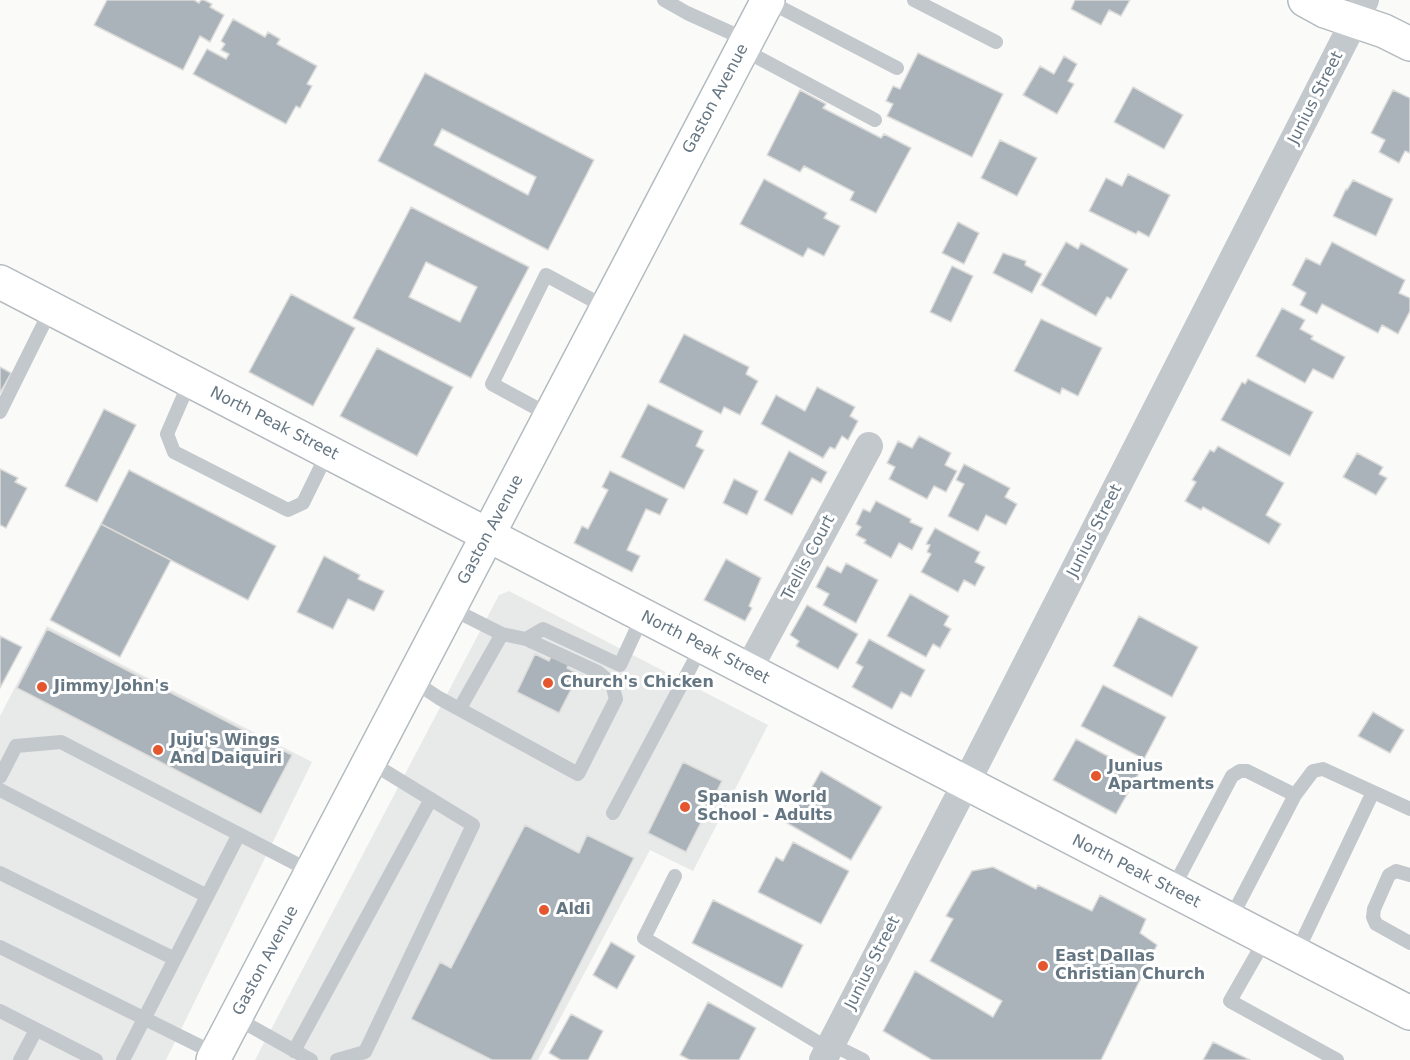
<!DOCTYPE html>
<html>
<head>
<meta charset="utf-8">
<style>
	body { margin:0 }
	canvas { display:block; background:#fafaf8 }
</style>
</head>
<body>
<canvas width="1410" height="1060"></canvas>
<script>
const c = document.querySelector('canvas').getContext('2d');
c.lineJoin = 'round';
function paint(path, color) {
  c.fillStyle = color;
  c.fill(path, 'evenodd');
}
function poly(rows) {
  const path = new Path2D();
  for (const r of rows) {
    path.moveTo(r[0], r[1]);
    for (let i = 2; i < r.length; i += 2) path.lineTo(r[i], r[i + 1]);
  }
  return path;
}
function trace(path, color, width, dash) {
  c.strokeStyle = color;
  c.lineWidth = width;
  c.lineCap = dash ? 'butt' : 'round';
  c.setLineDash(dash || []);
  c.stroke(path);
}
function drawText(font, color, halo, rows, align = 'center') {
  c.font = font + ' "DejaVu Sans",sans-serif';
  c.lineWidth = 6;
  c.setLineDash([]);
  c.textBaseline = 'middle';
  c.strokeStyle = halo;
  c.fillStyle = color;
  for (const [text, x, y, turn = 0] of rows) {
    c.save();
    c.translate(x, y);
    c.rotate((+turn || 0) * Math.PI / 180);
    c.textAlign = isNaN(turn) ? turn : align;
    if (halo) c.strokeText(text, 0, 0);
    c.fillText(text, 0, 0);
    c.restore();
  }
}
paint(poly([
	[509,591,768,725,693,871,650,850,538,1060,255,1060,499,595],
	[47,626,312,762,166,1060,0,1060,0,716]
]), '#e8e9e9');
const building = poly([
	[107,0,194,0,199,3,201,0,204,0,212,4,210,7,224,15,210,42,200,36,183,70,94,25,107,0],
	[1075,0,1130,0,1121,16,1109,10,1101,25,1071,9,1075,0],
	[233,19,265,37,268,32,280,39,277,44,317,66,307,84,312,86,300,108,296,106,286,124,193,74,207,49,226,59,229,54,221,50,225,44,221,41,233,19],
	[918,53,1003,94,972,157,887,116,893,104,886,101,893,86,900,89,918,53],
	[1064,56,1077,64,1068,81,1074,84,1057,114,1023,95,1040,66,1054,74,1064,56],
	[425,73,594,160,548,250,378,161,425,73],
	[442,129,536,177,528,195,434,145,442,129],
	[1133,87,1183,115,1164,149,1114,122,1133,87],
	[800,90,826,104,823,108,881,138,884,134,911,148,876,213,850,200,854,192,804,166,800,172,767,155,800,90],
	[1393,90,1410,98,1410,153,1405,151,1399,163,1379,152,1385,140,1371,133,1393,90],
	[1000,140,1037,158,1017,196,981,178,1000,140],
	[1128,174,1170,195,1149,237,1138,231,1136,234,1089,211,1106,178,1122,186,1128,174],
	[764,179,827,213,824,218,840,226,824,256,808,248,803,257,740,224,764,179],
	[1353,180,1393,199,1376,236,1333,216,1346,189,1347,190,1353,180],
	[411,207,529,267,471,378,353,318,411,207],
	[426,262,477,287,460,322,409,297,426,262],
	[958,222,979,233,964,264,942,253,958,222],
	[1066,242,1078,249,1081,243,1128,269,1111,299,1107,297,1096,316,1041,285,1066,242],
	[1332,242,1405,280,1399,293,1410,298,1410,311,1398,334,1382,325,1378,333,1322,304,1317,314,1300,305,1306,293,1292,285,1306,258,1320,265,1332,242],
	[1003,253,1026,261,1025,265,1042,274,1032,293,993,273,1003,253],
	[952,266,973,276,951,322,930,312,952,266],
	[291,294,355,328,313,406,249,372,291,294],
	[1282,308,1305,320,1300,329,1313,336,1311,339,1345,357,1333,379,1313,369,1305,383,1256,356,1282,308],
	[1041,319,1102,348,1078,396,1062,388,1060,394,1014,371,1041,319],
	[684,334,749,367,746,374,758,381,740,415,724,407,721,414,659,382,684,334],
	[377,348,453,387,417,456,340,416,377,348],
	[0,367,11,373,0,393,0,367],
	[1248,379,1313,412,1290,456,1221,420,1242,382,1245,384,1248,379],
	[817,387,855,407,850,416,858,421,848,440,842,436,835,449,830,447,823,458,761,424,776,395,805,411,817,387],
	[648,404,703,431,696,446,704,450,684,489,621,457,648,404],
	[104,409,136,425,97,502,65,486,104,409],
	[919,436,951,453,945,465,957,471,946,492,934,486,927,499,889,479,895,467,887,463,898,441,912,448,919,436],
	[1218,446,1284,483,1266,515,1281,524,1269,544,1203,507,1201,510,1185,501,1196,482,1192,480,1210,450,1214,452,1218,446],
	[789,451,827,472,821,483,812,478,792,515,764,500,789,451],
	[1357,453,1383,467,1379,474,1387,478,1376,495,1343,477,1357,453],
	[964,464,1010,488,1005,497,1017,504,1006,525,986,515,978,531,948,516,964,484,956,480,964,464],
	[0,469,18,478,15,482,27,488,6,528,0,525,0,469],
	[129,470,276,546,248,600,101,524,129,470],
	[610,471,668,499,660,515,646,509,627,550,640,556,632,572,574,543,582,526,588,529,608,490,602,487,610,471],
	[734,479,758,491,747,515,723,503,734,479],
	[876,501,911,519,910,522,923,528,912,550,899,543,891,558,864,543,866,540,856,535,861,527,856,524,863,509,870,512,876,501],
	[101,524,171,560,120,657,50,620,101,524],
	[935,528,980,552,975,562,985,567,975,586,964,580,958,592,921,572,931,554,927,552,930,545,926,544,935,528],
	[324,556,360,575,358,579,384,591,374,611,348,599,333,629,297,612,324,556],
	[726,559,761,578,749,606,752,608,745,621,704,600,726,559],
	[846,563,878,580,856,623,823,605,829,594,816,587,827,566,841,573,846,563],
	[910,594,949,616,944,625,951,629,940,648,933,644,926,657,887,636,910,594],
	[807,605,858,634,838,669,796,646,799,641,790,635,807,605],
	[1139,616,1198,647,1172,697,1113,666,1139,616],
	[47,629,292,755,261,814,17,688,47,629],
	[0,636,22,647,0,688,0,636],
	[869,639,925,670,911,697,901,692,892,709,852,687,863,667,856,663,869,639],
	[554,651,572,657,567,668,579,674,559,713,517,692,535,654,549,661,554,651],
	[1103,685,1166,717,1144,759,1081,726,1103,685],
	[1373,712,1404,730,1390,753,1358,736,1373,712],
	[1076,739,1139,773,1116,814,1053,780,1076,739],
	[683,762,722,781,686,852,648,833,683,762],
	[821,771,882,807,851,860,787,823,799,803,802,805,821,771],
	[525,825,579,853,587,835,634,858,531,1060,492,1060,411,1019,440,962,451,968,525,825],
	[793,842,849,871,821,924,758,892,776,857,783,861,793,842],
	[993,867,1036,889,1038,885,1092,911,1100,895,1146,919,1140,933,1157,945,1101,1060,932,1060,883,1031,915,971,993,1017,1002,1001,930,961,953,919,946,916,972,871,993,867],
	[713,900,803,945,782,988,692,943,713,900],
	[611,942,635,956,617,989,593,975,611,942],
	[708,1002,756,1028,739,1060,690,1060,680,1055,708,1002],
	[571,1014,603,1031,588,1060,561,1060,549,1053,571,1014],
	[1213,1042,1250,1060,1203,1060,1213,1042]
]);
paint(building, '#aab3b9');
trace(building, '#dcdcda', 1.5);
const secondary = poly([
	[1305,0,1325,11,1384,31,1410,44],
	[0,282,1410,1013],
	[213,1060,768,0]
]);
trace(secondary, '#b3babf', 36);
trace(poly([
	[664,0,687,13,747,40],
	[914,0,996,42],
	[768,1,897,68],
	[742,49,875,120],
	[190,381,167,434,174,452,288,510,303,503,328,452],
	[0,412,51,309],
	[551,416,492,384,546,275,607,308],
	[450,608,502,634,526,639,543,629,620,665,643,615],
	[412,680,439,698,578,774,616,699,612,684,598,672,526,639],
	[460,708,502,634],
	[0,777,16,746,61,742,312,872],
	[0,790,207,896],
	[613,813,702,646],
	[0,873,175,959],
	[1410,875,1396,871,1389,875,1374,909,1373,917,1376,924,1410,943],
	[675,876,644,938,829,1049],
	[1172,890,1232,776,1240,771,1247,771,1295,795],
	[1230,920,1295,795,1313,771,1323,769,1410,809],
	[1266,938,1230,1001,1337,1060],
	[0,947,216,1054],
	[1296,954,1373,792],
	[0,1011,96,1060],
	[236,1018,311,1060],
	[831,1044,863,1060],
	[294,1051,431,799],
	[20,1060,36,1030],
	[123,1060,239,834],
	[337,1060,365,1052,473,825,370,762]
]), '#c3c8cc', 14);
trace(poly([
	[748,670,869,446],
	[823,1060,966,783,1365,0]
]), '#c3c8cc', 28);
trace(secondary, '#fff', 33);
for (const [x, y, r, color] of [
	[548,683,6,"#e4572e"],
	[42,687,6,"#e4572e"],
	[158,750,6,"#e4572e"],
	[1096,776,6,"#e4572e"],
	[685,807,6,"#e4572e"],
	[544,910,6,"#e4572e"],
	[1043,966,6,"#e4572e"]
]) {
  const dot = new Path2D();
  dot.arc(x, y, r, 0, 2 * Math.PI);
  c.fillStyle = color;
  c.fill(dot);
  trace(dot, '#fff', 2);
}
drawText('16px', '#657683', '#fff', [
	["Junius Street",1316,98,-63],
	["Gaston Avenue",716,99,-62],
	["North Peak Street",274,424,27],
	["Gaston Avenue",491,530,-62],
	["Junius Street",1095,531,-63],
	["Trellis Court",809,558,-62],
	["North Peak Street",705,648,27],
	["North Peak Street",1136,872,27],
	["Gaston Avenue",266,961,-62],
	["Junius Street",873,963,-63]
]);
drawText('bold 16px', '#657683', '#fff', [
	["Church's Chicken",560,683],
	["Jimmy John's",54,687],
	["Juju's Wings",170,741],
	["And Daiquiri",170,759],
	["Junius",1108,767],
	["Apartments",1108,785],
	["Spanish World",697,798],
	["School - Adults",697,816],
	["Aldi",556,910],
	["East Dallas",1055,957],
	["Christian Church",1055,975]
], 'left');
</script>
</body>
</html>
